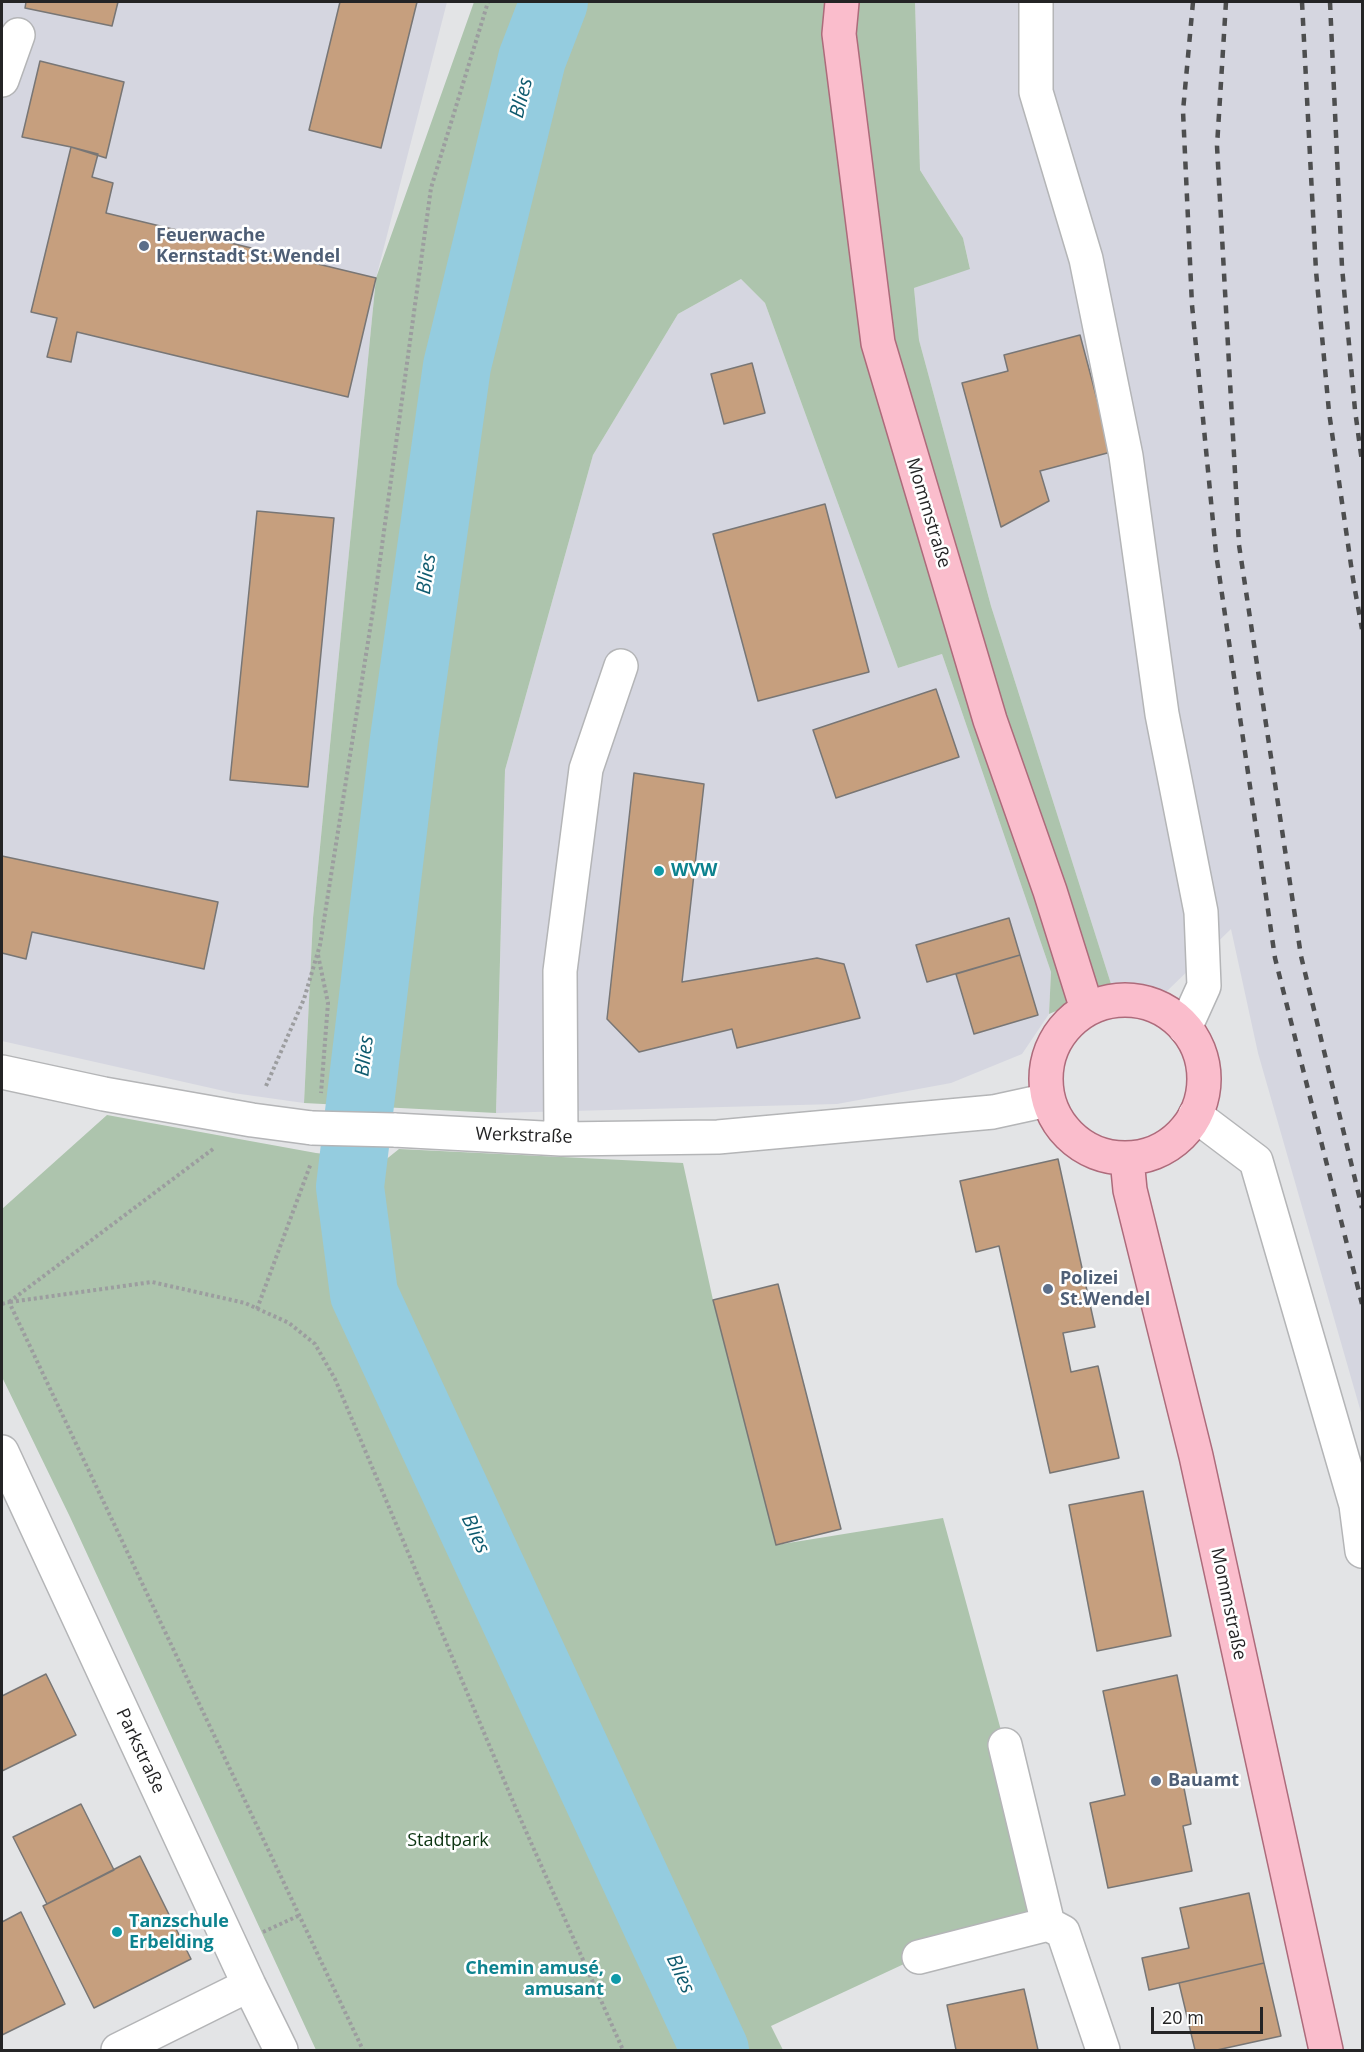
<!DOCTYPE html>
<html>
<head>
<meta charset="utf-8">
<style>
	body { margin:0 }
	#map { position:relative; width:1364px; height:2052px; overflow:hidden; background:#e3e4e6; font-family:"Open Sans",sans-serif }
	canvas { display:block }
	.frame { position:absolute; inset:0; border:3px solid #242425; pointer-events:none }
	.scale { position:absolute; left:1151px; top:2007px; width:112px; height:27px; box-sizing:border-box; border:3px solid #242425; border-top:0; padding-left:8px; font-size:18px; line-height:21px; white-space:nowrap; color:#242425; -webkit-text-stroke:4px #fff; paint-order:stroke }
</style>
</head>
<body>
<div id="map">
<canvas width="1364" height="2052"></canvas>
<div class="frame"></div>
<div class="scale">20 m</div>
</div>
<script>
const c = document.querySelector('canvas').getContext('2d');
c.lineJoin = 'round';
function paint(path, color) {
  c.fillStyle = color;
  c.fill(path, 'evenodd');
}
function poly(rows) {
  const path = new Path2D();
  for (const r of rows) {
    if (r.length === 3) {
      path.moveTo(r[0] + r[2], r[1]);
      path.arc(r[0], r[1], r[2], 0, 2 * Math.PI);
      continue;
    }
    path.moveTo(r[0], r[1]);
    for (let i = 2; i < r.length; i += 2) path.lineTo(r[i], r[i + 1]);
  }
  return path;
}
function trace(path, color, width, dash) {
  c.strokeStyle = color;
  c.lineWidth = width;
  c.lineCap = dash ? 'butt' : 'round';
  c.setLineDash(dash || []);
  c.stroke(path);
}
function drawText(font, color, halo, rows, align = 'center') {
  c.font = font + ' "Open Sans",sans-serif';
  c.lineWidth = 5;
  c.setLineDash([]);
  c.textBaseline = 'middle';
  c.strokeStyle = halo;
  c.fillStyle = color;
  for (const [text, x, y, turn = 0] of rows) {
    c.save();
    c.translate(x, y);
    c.rotate((+turn || 0) * Math.PI / 180);
    c.textAlign = isNaN(turn) ? turn : align;
    if (halo) c.strokeText(text, 0, 0);
    c.fillText(text, 0, 0);
    c.restore();
  }
}
paint(poly([
	[2,2,447,2,376,278,313,918,304,1103,233,1093,2,1041],
	[915,2,1362,2,1362,1416,1258,1053,1231,929,1165,993,1112,987,991,606,919,340,914,288,970,268,963,238,920,170],
	[741,279,765,303,898,668,942,654,1051,972,1049,1014,1022,1054,951,1083,837,1104,496,1113,505,770,593,455,678,314]
]), '#d5d6e0');
paint(poly([
	[474,2,915,2,920,170,963,238,970,269,914,288,919,340,991,606,1112,987,1049,1014,1051,972,942,654,898,668,765,303,741,279,678,314,593,455,505,770,496,1113,304,1103,313,918,376,278],
	[107,1115,316,1153,384,1161,399,1149,683,1163,713,1300,776,1545,943,1518,1005,1745,1048,1924,919,1957,771,2026,783,2050,316,2050,70,1517,2,1377,2,1209]
]), '#adc4ad');
trace(poly([
	[554,2,532,59,457,366,404,739,350,1187,364,1294,715,2050]
]), '#94ccdf', 68);
const building = poly([
	[26,2,118,2,112,26,25,8,26,2],
	[340,2,417,2,381,148,309,130,340,2],
	[40,61,124,82,106,158,71,147,22,137,40,61],
	[71,147,98,154,92,177,113,183,106,213,376,278,348,397,77,332,71,362,47,357,57,318,31,312,71,147],
	[1080,335,1111,452,1040,471,1049,501,1001,527,962,383,1008,371,1004,355,1080,335],
	[752,363,765,413,724,424,711,374,752,363],
	[825,504,869,672,758,701,713,534,825,504],
	[257,511,334,518,308,787,230,780,257,511],
	[936,689,959,757,836,798,813,730,936,689],
	[634,773,704,784,682,982,817,958,844,964,860,1018,737,1048,732,1029,639,1052,607,1019,634,773],
	[2,856,218,902,204,969,32,932,26,959,2,953,2,856],
	[1009,918,1020,955,927,982,916,945,1009,918],
	[1020,955,1038,1015,974,1034,956,974,1020,955],
	[1058,1159,1095,1327,1063,1333,1071,1372,1098,1366,1119,1458,1050,1473,999,1246,976,1252,960,1181,1058,1159],
	[778,1284,841,1529,776,1545,713,1300,778,1284],
	[1143,1491,1171,1636,1097,1651,1069,1505,1143,1491],
	[46,1674,76,1735,2,1771,2,1696,46,1674],
	[1177,1675,1198,1779,1183,1783,1191,1824,1183,1826,1192,1871,1108,1888,1090,1803,1125,1795,1103,1691,1177,1675],
	[81,1804,114,1870,47,1904,13,1837,81,1804],
	[140,1856,191,1959,94,2008,43,1906,140,1856],
	[1249,1893,1264,1963,1149,1990,1142,1958,1189,1948,1180,1908,1249,1893],
	[21,1912,65,2004,2,2035,2,1922,21,1912],
	[1264,1963,1281,2036,1217,2050,1195,2050,1179,1983,1264,1963],
	[1024,1989,1038,2050,956,2050,947,2005,1024,1989]
]);
paint(building, '#c69f7e');
trace(building, '#787675', 1.5);
const minor = poly([
	[1036,2,1036,92,1086,259,1126,456,1162,714,1201,912,1204,986,1185,1028],
	[2,80,18,35],
	[2,1072,104,1094,252,1120,312,1128],
	[1195,1115,1256,1161,1356,1505,1362,1551],
	[394,1130,561,1139,718,1137,993,1112,1048,1100],
	[561,1139,560,971,586,769,621,666],
	[2,1452,249,1985,281,2050],
	[1005,1745,1048,1924,1063,1932,1103,2050],
	[919,1957,1048,1924],
	[118,2050,249,1985]
]);
const major = poly([
	[842,2,839,34,878,343,990,720,1050,891,1087,1009],
	[1125,1079,79],
	[1127,1159,1130,1190,1196,1456,1326,2050]
]);
trace(minor, '#b4b5b7', 36);
trace(major, '#ad6b7b', 36);
trace(poly([
	[318,955,328,1003,321,1093],
	[266,1086,304,999,320,945,374,604,431,188,488,2],
	[9,1302,213,1149],
	[10,1302,152,1282,245,1303,289,1323,315,1344,335,1379,517,1811,623,2050],
	[2,1304,9,1302,363,2050],
	[257,1309,311,1163],
	[263,1932,298,1916]
]), '#9c9d9f', 4, [3, 3]);
trace(minor, '#fff', 33);
trace(major, '#fabdcc', 33);
trace(poly([
	[1193,2,1183,111,1192,305,1216,553,1275,958,1362,1304],
	[1226,2,1217,146,1239,545,1301,956,1362,1208],
	[1302,2,1316,271,1329,412,1353,579,1362,629],
	[1330,2,1342,267,1355,410,1362,462]
]), '#4d4e4f', 4.5, [8, 8]);
const minorBridge = poly([
	[312,1128,394,1130]
]);
trace(minorBridge, '#b4b5b7', 36, []);
trace(minorBridge, '#fff', 33);
for (const [x, y, r, color] of [
	[144,246,6,"#5c6f8a"],
	[659,871,6,"#0f9aa8"],
	[1048,1289,6,"#5c6f8a"],
	[1156,1781,6,"#5c6f8a"],
	[117,1932,6,"#0f9aa8"],
	[616,1979,6,"#0f9aa8"]
]) {
  const dot = new Path2D();
  dot.arc(x, y, r, 0, 2 * Math.PI);
  c.fillStyle = color;
  c.fill(dot);
  trace(dot, '#fff', 2);
}
drawText('bold 18px', '#4e5e75', '#fff', [
	["Feuerwache",156,236],
	["Kernstadt St.Wendel",156,257],
	["Polizei",1060,1279],
	["St.Wendel",1060,1300],
	["Bauamt",1168,1781]
], 'left');
drawText('18px', '#242425', '#fff', [
	["Mommstraße",928,513,73],
	["Werkstraße",524,1136,2],
	["Mommstraße",1228,1604,78],
	["Parkstraße",140,1751,65]
]);
drawText('bold 18px', '#0d838f', '#fff', [
	["WVW",671,871],
	["Tanzschule",129,1922],
	["Erbelding",129,1943],
	["Chemin amusé,",604,1969,"right"],
	["amusant",604,1990,"right"]
], 'left');
drawText('18px', '#0c3411', '#fff', [
	["Stadtpark",448,1841]
]);
drawText('italic 20px', '#0f5b6f', '#fff', [
	["Blies",522,98,-76],
	["Blies",427,574,-82],
	["Blies",365,1056,-83],
	["Blies",475,1534,65],
	["Blies",680,1974,65]
]);
</script>
</body>
</html>
